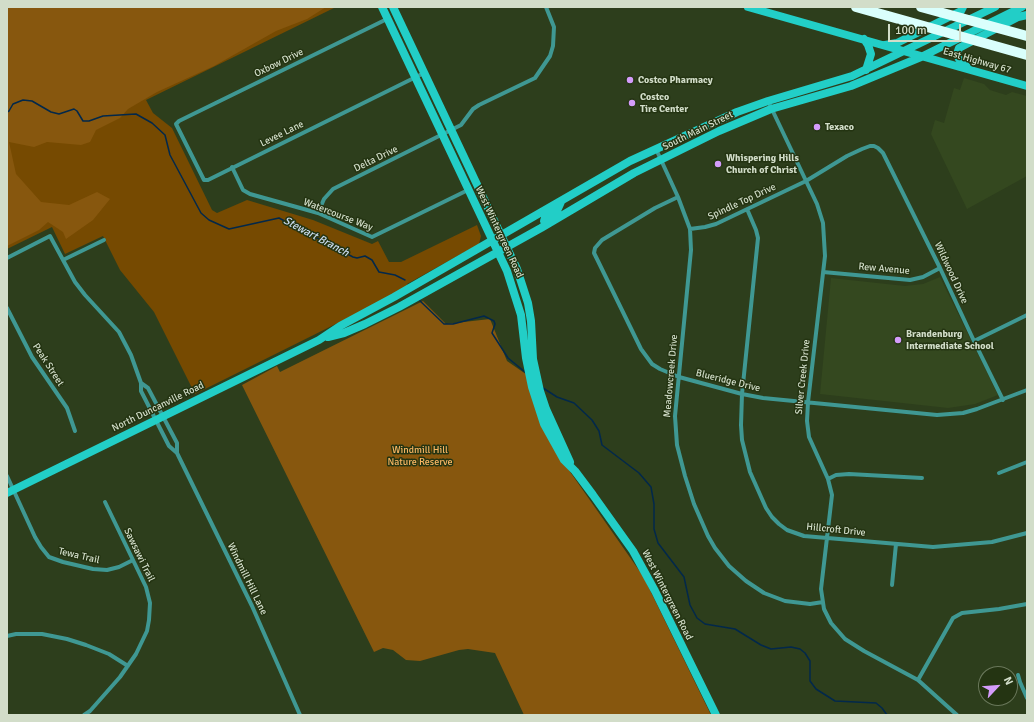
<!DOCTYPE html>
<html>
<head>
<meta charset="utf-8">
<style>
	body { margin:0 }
	#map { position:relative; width:1034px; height:722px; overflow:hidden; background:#2d3e1c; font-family:Signika,sans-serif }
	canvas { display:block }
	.frame { position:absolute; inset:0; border:8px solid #d2ddc9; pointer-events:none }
	.north { position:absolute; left:978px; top:666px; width:40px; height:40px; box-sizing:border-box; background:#243412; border:1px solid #6a785b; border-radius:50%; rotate:64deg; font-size:11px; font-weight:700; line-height:16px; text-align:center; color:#d2ddc9 }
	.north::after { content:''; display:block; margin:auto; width:14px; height:18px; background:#d49cfb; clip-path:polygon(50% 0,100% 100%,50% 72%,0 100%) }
	.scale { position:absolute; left:888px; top:24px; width:73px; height:18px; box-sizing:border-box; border:2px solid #d2ddc9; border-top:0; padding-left:5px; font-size:12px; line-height:14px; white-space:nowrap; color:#d2ddc9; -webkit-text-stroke:3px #243412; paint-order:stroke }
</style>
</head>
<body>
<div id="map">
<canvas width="1034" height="722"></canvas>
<div class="frame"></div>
<div class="north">N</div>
<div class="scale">100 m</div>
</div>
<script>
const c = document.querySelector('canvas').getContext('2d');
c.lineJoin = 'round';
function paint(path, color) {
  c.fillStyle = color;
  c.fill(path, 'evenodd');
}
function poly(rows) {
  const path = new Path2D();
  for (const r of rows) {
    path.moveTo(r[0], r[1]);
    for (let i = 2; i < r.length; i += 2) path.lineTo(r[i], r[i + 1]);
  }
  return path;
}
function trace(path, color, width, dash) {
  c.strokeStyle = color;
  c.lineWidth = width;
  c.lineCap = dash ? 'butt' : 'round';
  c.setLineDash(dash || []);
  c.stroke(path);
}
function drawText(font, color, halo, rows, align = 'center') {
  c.font = font + ' Signika,sans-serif';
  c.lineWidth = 3;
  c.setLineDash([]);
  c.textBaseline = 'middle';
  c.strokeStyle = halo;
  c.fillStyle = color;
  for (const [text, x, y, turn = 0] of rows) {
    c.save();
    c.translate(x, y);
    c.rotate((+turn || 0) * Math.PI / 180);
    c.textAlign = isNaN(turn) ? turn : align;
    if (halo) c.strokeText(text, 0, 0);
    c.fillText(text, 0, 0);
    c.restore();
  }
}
paint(poly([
	[964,78,984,84,990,90,1006,95,1012,92,1027,96,1027,176,967,209,931,134,935,120,944,123,954,88,960,90],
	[940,277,998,395,975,404,948,408,820,394,831,278,905,286,923,284]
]), '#34481f');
paint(poly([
	[7,7,336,7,146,100,153,113,172,128,212,210,217,213,247,200,313,220,372,244,378,241,389,262,401,262,477,225,481,236,479,244,407,284,408,288,195,394,154,312,120,270,103,236,65,254,52,227,7,249]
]), '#764a01');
paint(poly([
	[7,7,326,7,307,19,276,31,214,66,157,92,128,109,120,118,96,130,90,142,81,145,47,142,34,147,9,142,16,174,41,202,69,205,97,192,110,199,93,220,66,239,63,232,48,222,39,230,7,246],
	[423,301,446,324,490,319,507,361,533,379,559,456,643,576,711,715,524,715,495,653,468,649,459,650,420,661,406,660,393,650,383,648,374,652,242,385,277,366,280,372]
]), '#87570e');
trace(poly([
	[7,112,9,111,13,104,23,100,32,101,51,112,59,114,74,109,77,111,83,121,89,121,103,116,136,114,152,123,165,135,170,155,201,213,209,220,229,229,279,218,353,257,357,258,365,256,372,260,379,272,395,275,405,280],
	[419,300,444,324,453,324,484,316,494,321,495,324,492,333,508,358,525,372],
	[543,388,557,397,574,403,592,420,599,431,602,445,639,473,651,487,654,504,654,529,658,543,684,577,690,605,697,618,705,624,735,629,761,645,771,649,791,647,800,649,805,653,810,661,810,681,816,689,835,701,876,703,882,708,887,715]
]), '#02284b', 1.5);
trace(poly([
	[387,19,179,121,176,124,204,180,208,180,424,73],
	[768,101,817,204,823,223,825,256,808,402,807,421,809,437,828,479,832,495,821,589,824,609,831,623,845,639,864,651,918,680,957,715],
	[656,149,678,197,690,229,691,250,675,416,677,445,685,476,694,504,708,536,715,548,729,566,746,581,764,593,785,601,810,604,823,602],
	[232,167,243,190,250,194,318,213,372,237,468,190],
	[678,197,655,208,602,240,595,248,594,253,597,259,641,349,652,364,660,369,679,377,742,394,763,398,937,415,963,413,977,409,1027,390],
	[747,209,756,230,758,238,742,394,741,425,742,440,750,472,766,508,772,517,779,524,787,530,804,536,933,547,992,542,1027,533],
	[318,213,324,199,333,189,461,125,473,109,479,105,535,78,550,56,553,46,554,27,546,7],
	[690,229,705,227,716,224,806,181,847,156,862,149,870,146,874,146,878,148,883,153,940,268,974,341,1003,400],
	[7,258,50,236,75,282,85,295,119,332,131,355,141,383,141,391,169,446,177,453,252,606,300,715],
	[63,260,104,240],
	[823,272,910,280,923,277,940,268],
	[7,308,32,357,67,408,75,431],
	[974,341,1027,315],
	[141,383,148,388,177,443,177,453],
	[999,473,1027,462],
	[7,476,35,537,41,547,49,557,63,562,93,569,107,570,119,567,133,560],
	[828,479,836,475,849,474,922,478],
	[892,585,896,544],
	[7,636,16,634,42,634,67,639,86,645,109,654,128,666],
	[1018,675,1020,682,1027,698],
	[918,680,953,618,962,613,999,609,1027,604],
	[84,715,90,711,120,677,136,654,147,631,149,620,150,603,146,587,105,502]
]), '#3f9893', 4);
trace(poly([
	[382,7,507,271,521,315,526,358,532,387,544,424,564,460,575,471,593,495,633,551,655,591,716,715],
	[393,7,517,269,528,303,531,321,533,359,540,391,546,409,570,462],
	[748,7,1027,86],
	[864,39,868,45,871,54,866,70],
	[885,45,897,43,961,11,963,7],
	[967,67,959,59,957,54,959,48,1018,17,1027,15],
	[546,224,544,221,545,218,557,211,561,202],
	[328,337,344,333,365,324,399,307,541,228,634,173,719,131,771,109,851,86,921,57,1022,7],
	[7,493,319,340,340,326,394,297,630,161,737,112,768,101,852,76,995,7]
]), '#22cec7', 8);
trace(poly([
	[856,7,1027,55],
	[921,7,1027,36]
]), '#dafffc', 10);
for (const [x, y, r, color] of [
	[630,80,4,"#d49cfb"],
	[632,103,4,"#d49cfb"],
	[817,127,4,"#d49cfb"],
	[718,164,4,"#d49cfb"],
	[898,340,4,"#d49cfb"]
]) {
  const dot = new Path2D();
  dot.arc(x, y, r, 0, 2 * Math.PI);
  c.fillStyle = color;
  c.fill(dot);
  trace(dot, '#243412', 1.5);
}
drawText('10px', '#d2ddc9', '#243412', [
	["East Highway 67",977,61,16],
	["Oxbow Drive",279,63,-26],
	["South Main Street",698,131,-26],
	["Levee Lane",282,134,-26],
	["Delta Drive",376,159,-26],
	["Spindle Top Drive",742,202,-25],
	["Watercourse Way",338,215,21],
	["West Wintergreen Road",499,232,65],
	["Rew Avenue",884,269,5],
	["Wildwood Drive",951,273,65],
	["Peak Street",48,365,57],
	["Meadowcreek Drive",671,376,-85],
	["Silver Creek Drive",803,377,-84],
	["Blueridge Drive",728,381,14],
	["North Duncanville Road",158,407,-26],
	["Hillcroft Drive",836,530,6],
	["Sawsawi Trail",139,555,64],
	["Tewa Trail",79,556,13],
	["Windmill Hill Lane",247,579,64],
	["West Wintergreen Road",667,595,63]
]);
drawText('bold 10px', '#d2ddc9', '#243412', [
	["Costco Pharmacy",638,80],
	["Costco",640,97],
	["Tire Center",640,109],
	["Texaco",825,127],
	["Whispering Hills",726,158],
	["Church of Christ",726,170],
	["Brandenburg",906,334],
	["Intermediate School",906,346]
], 'left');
drawText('10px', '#fab764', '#243412', [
	["Windmill Hill",420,450],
	["Nature Reserve",420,462]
]);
drawText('italic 11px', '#cadbee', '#243412', [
	["Stewart Branch",316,237,28]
]);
</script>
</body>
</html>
